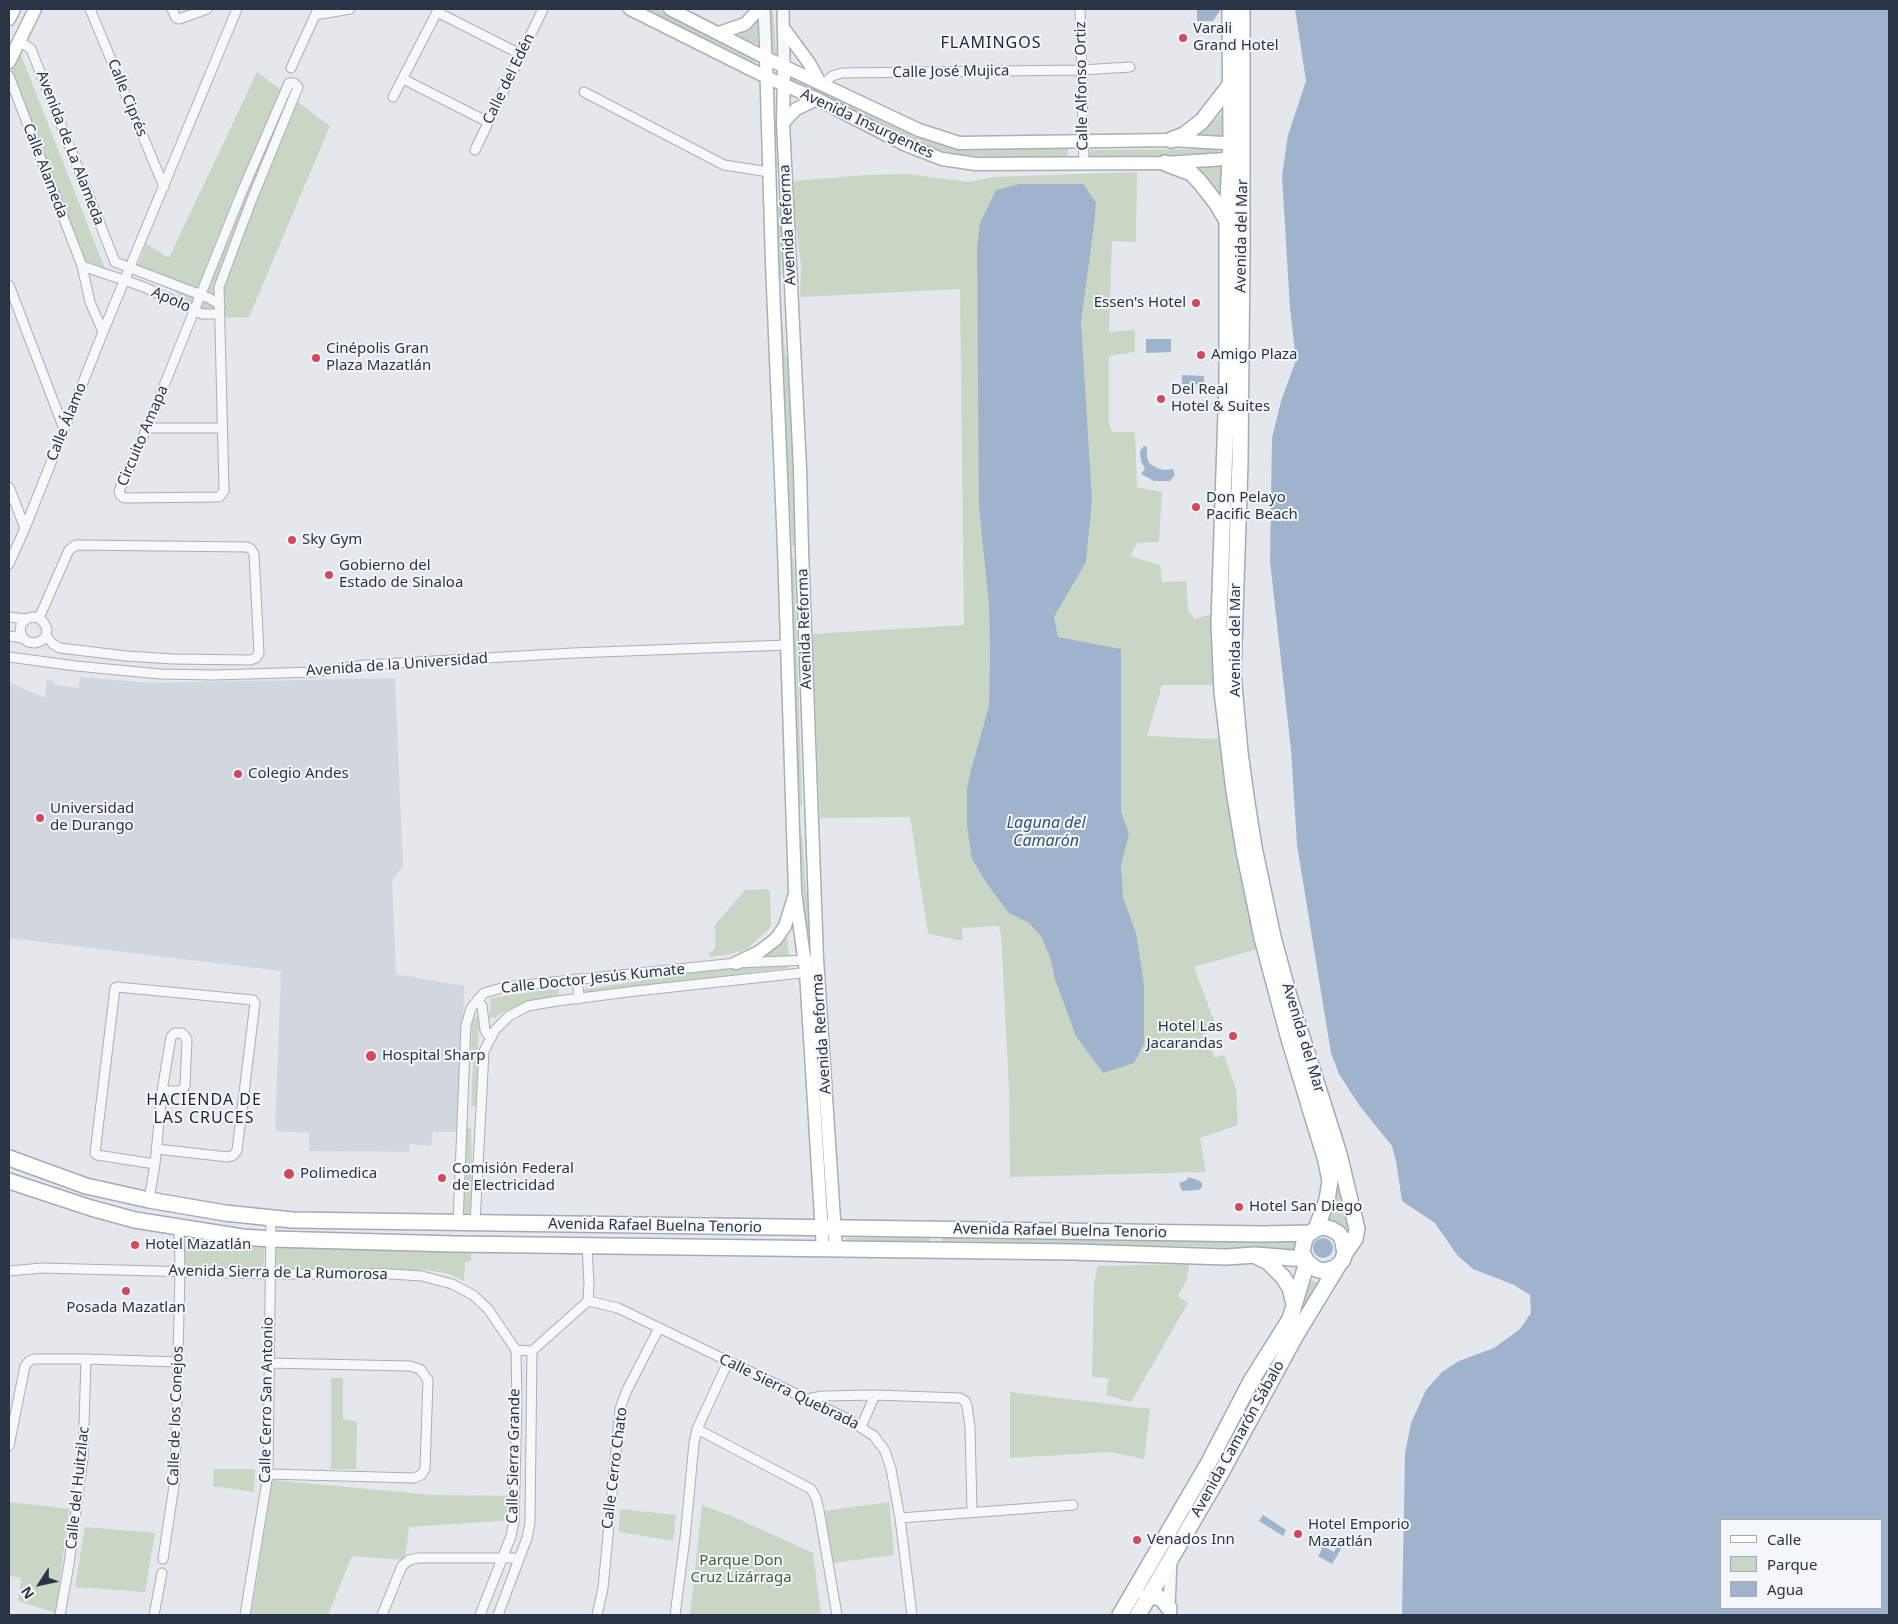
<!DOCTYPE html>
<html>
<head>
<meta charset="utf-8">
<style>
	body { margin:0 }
	#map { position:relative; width:1898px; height:1624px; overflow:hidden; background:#e4e7ec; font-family:"Noto Sans",sans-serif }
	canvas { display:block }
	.frame { position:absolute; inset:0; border:10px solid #2b3445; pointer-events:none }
	.legend { position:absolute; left:1720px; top:1519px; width:162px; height:90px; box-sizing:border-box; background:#f4f6f9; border:1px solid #a4a8b1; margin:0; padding:6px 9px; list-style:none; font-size:15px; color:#2b3445 }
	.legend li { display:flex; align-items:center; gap:10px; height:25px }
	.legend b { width:25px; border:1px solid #a4a8b1 }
	.north { position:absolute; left:15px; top:1559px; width:50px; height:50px; -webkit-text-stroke:4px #f4f6f9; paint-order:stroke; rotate:235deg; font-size:14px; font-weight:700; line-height:20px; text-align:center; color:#2b3445 }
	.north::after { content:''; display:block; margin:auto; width:18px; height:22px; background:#2b3445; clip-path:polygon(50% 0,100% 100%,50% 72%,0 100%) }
</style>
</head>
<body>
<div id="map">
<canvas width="1898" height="1624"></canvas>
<div class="frame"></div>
<ul class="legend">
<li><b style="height:6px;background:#fff"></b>Calle</li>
<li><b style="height:14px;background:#c9d6c5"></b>Parque</li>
<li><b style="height:14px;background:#9fb4cc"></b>Agua</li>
</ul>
<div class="north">N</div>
</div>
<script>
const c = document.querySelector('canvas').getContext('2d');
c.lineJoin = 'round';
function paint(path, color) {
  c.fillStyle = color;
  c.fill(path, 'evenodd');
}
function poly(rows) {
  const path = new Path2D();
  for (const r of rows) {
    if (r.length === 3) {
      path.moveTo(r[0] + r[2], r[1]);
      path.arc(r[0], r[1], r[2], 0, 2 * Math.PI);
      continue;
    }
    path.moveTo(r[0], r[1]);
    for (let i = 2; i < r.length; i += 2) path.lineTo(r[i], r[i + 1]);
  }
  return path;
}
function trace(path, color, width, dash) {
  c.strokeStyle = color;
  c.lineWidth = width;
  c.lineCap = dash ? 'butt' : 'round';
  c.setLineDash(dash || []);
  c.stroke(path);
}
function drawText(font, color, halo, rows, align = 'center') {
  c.font = font + ' "Noto Sans",sans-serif';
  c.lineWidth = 4;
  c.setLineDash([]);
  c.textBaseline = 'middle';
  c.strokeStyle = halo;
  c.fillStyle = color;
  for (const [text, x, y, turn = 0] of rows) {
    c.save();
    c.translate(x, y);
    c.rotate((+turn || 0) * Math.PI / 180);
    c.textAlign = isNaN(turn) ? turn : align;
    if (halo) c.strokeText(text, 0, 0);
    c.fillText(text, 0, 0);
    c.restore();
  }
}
paint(poly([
	[80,677,150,683,395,678,403,865,392,881,396,974,464,986,462,1132,433,1132,431,1146,410,1144,409,1152,309,1151,309,1133,275,1131,281,971,9,938,9,682,45,698,47,680,54,681,55,685,79,688]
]), '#d2d6de');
paint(poly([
	[636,9,657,9,760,59,754,62,709,40,703,42],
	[768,9,773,9,776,54,773,55,771,52],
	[760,20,762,46,740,37,739,31],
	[21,55,105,269,85,261,10,71],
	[257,72,330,126,249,317,223,318,203,311,182,299,171,286,137,268,146,244,169,258],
	[783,72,909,133,956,146,1067,147,1068,153,1066,159,957,155,910,141,782,80],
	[1223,112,1225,115,1223,142,1194,139],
	[1219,149,1217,156,1092,159,1089,155,1091,150],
	[1223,165,1221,197,1220,200,1194,169],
	[1137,172,1136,242,1112,241,1109,332,1135,330,1135,352,1109,356,1109,423,1112,432,1135,432,1137,487,1162,492,1159,542,1137,543,1130,556,1160,565,1162,582,1186,581,1188,610,1195,619,1216,613,1218,685,1162,685,1147,736,1210,739,1222,737,1258,949,1194,967,1216,1026,1204,1033,1215,1058,1224,1055,1236,1089,1238,1125,1200,1138,1206,1172,1010,1177,1009,1090,1001,931,1000,934,999,926,962,928,963,941,928,934,910,817,820,818,812,634,964,625,960,289,800,297,801,265,792,193,794,181,865,175,908,174,968,182,994,177],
	[777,205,781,208,782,247,781,280,777,281,776,279,778,246],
	[781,308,785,353,788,360,797,545,792,545,779,309],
	[788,557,794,558,802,805,799,806,796,806],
	[802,834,806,891,809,892,811,945,808,946,806,945,800,839],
	[767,889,770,892,771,927,747,949,730,954,709,957,709,953,715,949,715,925,745,890],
	[786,925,789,956,756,960],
	[786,964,789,966,788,968,583,993,584,989,641,981,651,975],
	[558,988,559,993,556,999,515,1007,503,1012,495,1018,489,1018,491,998],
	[479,1015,476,1105,471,1107,473,1064,471,1060,472,1024,475,1017],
	[1311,1084,1347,1201,1351,1241,1326,1220,1331,1207],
	[471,1128,472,1162,474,1166,471,1212,465,1214,463,1212,466,1129],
	[190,1235,261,1243,265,1248,263,1267,257,1271,189,1268,184,1261,186,1239],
	[930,1237,930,1242,845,1242,846,1238],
	[942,1237,1151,1237,1301,1238,1300,1256,1259,1250,1217,1247,942,1241],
	[279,1245,471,1251,471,1261,465,1262,464,1281,449,1274,428,1270,283,1270,276,1264,276,1247],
	[1189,1264,1187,1279,1178,1296,1188,1303,1131,1402,1106,1395,1109,1378,1092,1377,1094,1283,1098,1266],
	[1311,1280,1318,1283,1178,1533,1176,1529,1296,1320],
	[331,1378,343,1378,343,1420,357,1421,356,1469,331,1469],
	[1010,1392,1150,1409,1144,1459,1110,1452,1010,1458],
	[214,1469,255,1469,254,1492,213,1486],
	[272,1480,432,1495,515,1496,514,1520,409,1527,405,1560,352,1556,328,1615,251,1615],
	[10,1502,69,1509,56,1613,18,1601,21,1578,9,1576],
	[889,1502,894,1555,832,1563,825,1511],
	[702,1505,734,1517,813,1553,821,1615,690,1615],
	[620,1509,676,1515,673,1541,619,1532],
	[85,1527,155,1533,145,1592,75,1587]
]), '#c9d6c5');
paint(poly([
	[1221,9,1213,21,1197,21,1197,10],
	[1295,9,1889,9,1889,1615,1402,1615,1405,1453,1411,1423,1426,1390,1442,1372,1459,1361,1494,1348,1520,1329,1531,1313,1530,1295,1514,1285,1473,1269,1457,1255,1435,1223,1402,1201,1396,1161,1392,1146,1359,1105,1339,1074,1331,1053,1297,845,1291,750,1270,561,1272,438,1281,401,1296,360,1290,308,1282,176,1288,135,1306,81],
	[1882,1520,1882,1608,1722,1608,1722,1520],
	[1020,184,1083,184,1096,203,1094,225,1081,322,1092,500,1086,562,1054,617,1058,637,1121,649,1121,812,1129,834,1121,865,1123,898,1136,933,1144,985,1144,1044,1134,1063,1103,1073,1076,1036,1055,979,1050,957,1041,936,1029,923,1009,913,987,884,972,859,967,826,967,789,971,770,989,706,990,654,989,604,979,507,977,248,980,223,996,190],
	[1146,339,1171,339,1171,352,1146,353],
	[1182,375,1204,376,1204,385,1182,384],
	[1144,446,1147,447,1147,457,1149,463,1157,468,1164,470,1173,469,1175,475,1170,481,1154,481,1141,474,1145,469,1141,461,1140,451],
	[1188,1177,1198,1180,1202,1183,1202,1188,1198,1190,1182,1191,1179,1183,1187,1180],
	[1323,1248,10],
	[1263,1515,1286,1530,1283,1536,1259,1521],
	[1316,1542,1334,1552,1337,1546,1341,1549,1332,1564,1318,1556,1322,1549,1315,1545]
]), '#9fb4cc');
const minor = poly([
	[90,9,164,187],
	[172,9,176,18,179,19,207,9],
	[1080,9,1084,164],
	[315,15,350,9],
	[19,41,31,49,115,262,209,298,220,305],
	[291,68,318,9],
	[9,76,82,266,90,302,103,332],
	[403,79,488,122],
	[289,83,294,83,298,87,252,199,219,287,224,491,219,497,124,498,121,496,119,491,147,428,241,194,289,83],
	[823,84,832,76,842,73,1081,70,1130,67],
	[584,92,724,165,769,172],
	[393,97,437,12,522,55],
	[475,150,543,9],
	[82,266,144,287,202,314,219,314],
	[9,285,64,429],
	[147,428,222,428],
	[9,487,25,528],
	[9,564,25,528,103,332,237,9],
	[9,617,26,619,32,617,39,618,44,623,47,629,46,636,41,641,35,643,28,642,23,638,20,631,21,625,26,619],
	[39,618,69,550,76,545,247,547,251,549,254,554,259,653,256,658,250,660,173,659,126,656,60,648,53,644,46,636],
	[9,636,23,638],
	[9,657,76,666,160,674,214,675,314,672,365,665,573,653,787,645],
	[577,979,579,999],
	[477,1000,482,1006,485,1030,490,1038],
	[155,1164,97,1155,95,1153,115,988,117,987,253,1000,255,1003,237,1150,234,1155,228,1157,157,1149],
	[149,1200,155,1164,162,1091,171,1037,175,1033,182,1033,187,1039,185,1086,181,1091,162,1091],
	[458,1223,466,1025,471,1008,484,993,505,987,736,963,810,960],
	[475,1223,484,1051,495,1030,509,1016,528,1006,557,1001,636,991,810,972],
	[9,1271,42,1268,270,1274,391,1274,422,1276,452,1284,473,1295,488,1309,516,1350],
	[588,1301,618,1308,846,1418,874,1436,885,1451,891,1469,900,1518,912,1615],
	[516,1350,532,1351,588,1301,589,1283,587,1246],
	[807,1399,823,1396,875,1395,960,1398,965,1401,967,1406,970,1427,972,1512],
	[861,1427,875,1395],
	[697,1429,811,1489,816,1498,819,1510,837,1615],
	[9,1446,25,1366,29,1361,34,1359,86,1359,178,1362],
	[268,1474,414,1478,421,1475,425,1469,428,1380,420,1369,410,1366,268,1363],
	[900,1518,1073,1505],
	[163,1559,175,1479,180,1272,179,1228],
	[60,1615,69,1564,83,1458,86,1359],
	[154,1615,162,1573],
	[245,1615,268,1474,271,1219],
	[382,1615,402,1566,409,1560,418,1558,519,1558],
	[480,1615,511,1536,514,1521,517,1402,516,1350],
	[498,1615,527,1538,530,1523,532,1351],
	[597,1615,603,1588,620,1409,626,1392,659,1328],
	[675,1615,685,1538,694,1443,697,1429,728,1362]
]);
const tertiary = poly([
	[764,9,766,58],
	[783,9,784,66],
	[1171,1615,1169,1608,1171,1560]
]);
const secondary = poly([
	[630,9,766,77,817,99,906,145,942,159,976,164,1165,163,1240,158],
	[670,9,766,58,919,130,959,143,1171,140,1240,144],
	[9,19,14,9],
	[784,29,809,63,820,83],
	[719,33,745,24,759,9],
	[766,58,772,263,784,548,795,892,806,972,823,1250],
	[9,62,35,9],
	[784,66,783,123,800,468,802,550,817,959,836,1250],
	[783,123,796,109,817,99],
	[736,963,759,952,776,939,785,926,794,897]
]);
const primary = poly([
	[1230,9,1231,137,1227,221,1227,381,1219,623,1222,692,1234,791,1244,851,1262,938,1289,1039,1326,1161,1330,1181,1327,1200,1316,1229],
	[1242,9,1242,246,1240,463,1233,674,1240,752,1247,803,1254,847,1273,937,1289,996,1339,1154,1357,1229,1355,1239,1345,1253,1342,1261,1335,1268,1323,1271,1316,1269,1307,1262,1302,1252,1305,1238,1310,1233,1316,1229,1323,1227,1331,1229,1338,1233,1342,1238,1345,1253],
	[1171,140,1184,135,1202,121,1230,85],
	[1165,163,1191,173,1199,181,1217,204,1227,221],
	[9,1158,86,1186,149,1200,225,1213,292,1220,1262,1234,1310,1233],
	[9,1181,91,1208,135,1220,242,1237,271,1239,455,1244,1074,1252,1226,1257,1255,1255,1305,1259],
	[1256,1256,1268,1262,1283,1277,1290,1288,1294,1304],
	[1147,1597,1158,1597,1163,1600,1169,1608],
	[1120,1615,1209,1462,1251,1381,1290,1319,1307,1262],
	[1138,1615,1221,1473,1296,1335,1339,1264]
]);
trace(minor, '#a9aeb7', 11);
trace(tertiary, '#a9aeb7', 14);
trace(secondary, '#a9aeb7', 15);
trace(primary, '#a3abb8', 18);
trace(minor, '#f7f8fa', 9);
trace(tertiary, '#f7f8fa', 11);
trace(secondary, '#fff', 12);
trace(primary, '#fff', 15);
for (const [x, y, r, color] of [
	[1183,38,5,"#d1495b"],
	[1196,303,5,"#d1495b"],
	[1201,355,5,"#d1495b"],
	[316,358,5,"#d1495b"],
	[1161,399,5,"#d1495b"],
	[1196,507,5,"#d1495b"],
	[292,540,5,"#d1495b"],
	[329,575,5,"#d1495b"],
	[238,774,5,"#d1495b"],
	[40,818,5,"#d1495b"],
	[1233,1036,5,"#d1495b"],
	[371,1056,6,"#d1495b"],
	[289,1174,6,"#d1495b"],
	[442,1178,5,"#d1495b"],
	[1239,1207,5,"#d1495b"],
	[135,1245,5,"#d1495b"],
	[126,1291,5,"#d1495b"],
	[1298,1534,5,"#d1495b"],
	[1137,1540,5,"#d1495b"]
]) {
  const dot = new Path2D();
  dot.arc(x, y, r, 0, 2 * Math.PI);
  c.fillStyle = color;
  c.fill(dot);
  trace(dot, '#f4f6f9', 2);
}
drawText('15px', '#2b3445', '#f4f6f9', [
	["Varali",1193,29],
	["Grand Hotel",1193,46],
	["Essen's Hotel",1186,303,"right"],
	["Cinépolis Gran",326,349],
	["Plaza Mazatlán",326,366],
	["Amigo Plaza",1211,355],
	["Del Real",1171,390],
	["Hotel & Suites",1171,407],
	["Don Pelayo",1206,498],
	["Pacific Beach",1206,515],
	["Sky Gym",302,540],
	["Gobierno del",339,566],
	["Estado de Sinaloa",339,583],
	["Colegio Andes",248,774],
	["Universidad",50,809],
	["de Durango",50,826],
	["Hotel Las",1223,1027,"right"],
	["Jacarandas",1223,1044,"right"],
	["Hospital Sharp",382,1056],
	["Comisión Federal",452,1169],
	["de Electricidad",452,1186],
	["Polimedica",300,1174],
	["Hotel San Diego",1249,1207],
	["Hotel Mazatlán",145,1245],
	["Posada Mazatlan",126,1308,"center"],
	["Hotel Emporio",1308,1525],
	["Mazatlán",1308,1542],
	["Venados Inn",1147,1540]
], 'left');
drawText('15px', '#2b3445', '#f4f6f9', [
	["Calle José Mujica",951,72,-1],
	["Calle del Edén",509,79,-64],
	["Calle Alfonso Ortiz",1082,86,-91],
	["Calle Ciprés",127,98,68],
	["Avenida Insurgentes",867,124,25],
	["Avenida de La Alameda",70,148,69],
	["Calle Alameda",45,171,69],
	["Avenida Reforma",788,225,-93],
	["Avenida del Mar",1242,236,-89],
	["Apolo",171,300,24],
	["Calle Álamo",67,422,-68],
	["Circuito Amapa",143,436,-67],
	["Avenida Reforma",805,629,-92],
	["Avenida del Mar",1236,640,-90],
	["Avenida de la Universidad",397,665,-4],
	["Calle Doctor Jesús Kumate",593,979,-6],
	["Avenida Reforma",822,1034,-94],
	["Avenida del Mar",1303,1038,73],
	["Avenida Rafael Buelna Tenorio",655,1226,1],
	["Avenida Rafael Buelna Tenorio",1060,1231,1],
	["Avenida Sierra de La Rumorosa",278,1273,1],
	["Calle Sierra Quebrada",789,1392,26],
	["Calle Cerro San Antonio",267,1400,-89],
	["Calle de los Conejos",176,1416,-88],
	["Avenida Camarón Sábalo",1238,1439,-61],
	["Calle Sierra Grande",514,1456,-89],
	["Calle Cerro Chato",615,1468,-83],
	["Calle del Huitzilac",78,1488,-84]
]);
drawText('15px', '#3f6138', '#f4f6f9', [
	["Parque Don",741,1561],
	["Cruz Lizárraga",741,1578]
]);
c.letterSpacing = '1px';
drawText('16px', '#1d2536', '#f4f6f9', [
	["FLAMINGOS",991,43],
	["HACIENDA DE",204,1100],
	["LAS CRUCES",204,1118]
]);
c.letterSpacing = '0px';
drawText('italic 16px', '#34527a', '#f4f6f9', [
	["Laguna del",1046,823],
	["Camarón",1046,841]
]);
</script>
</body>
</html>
